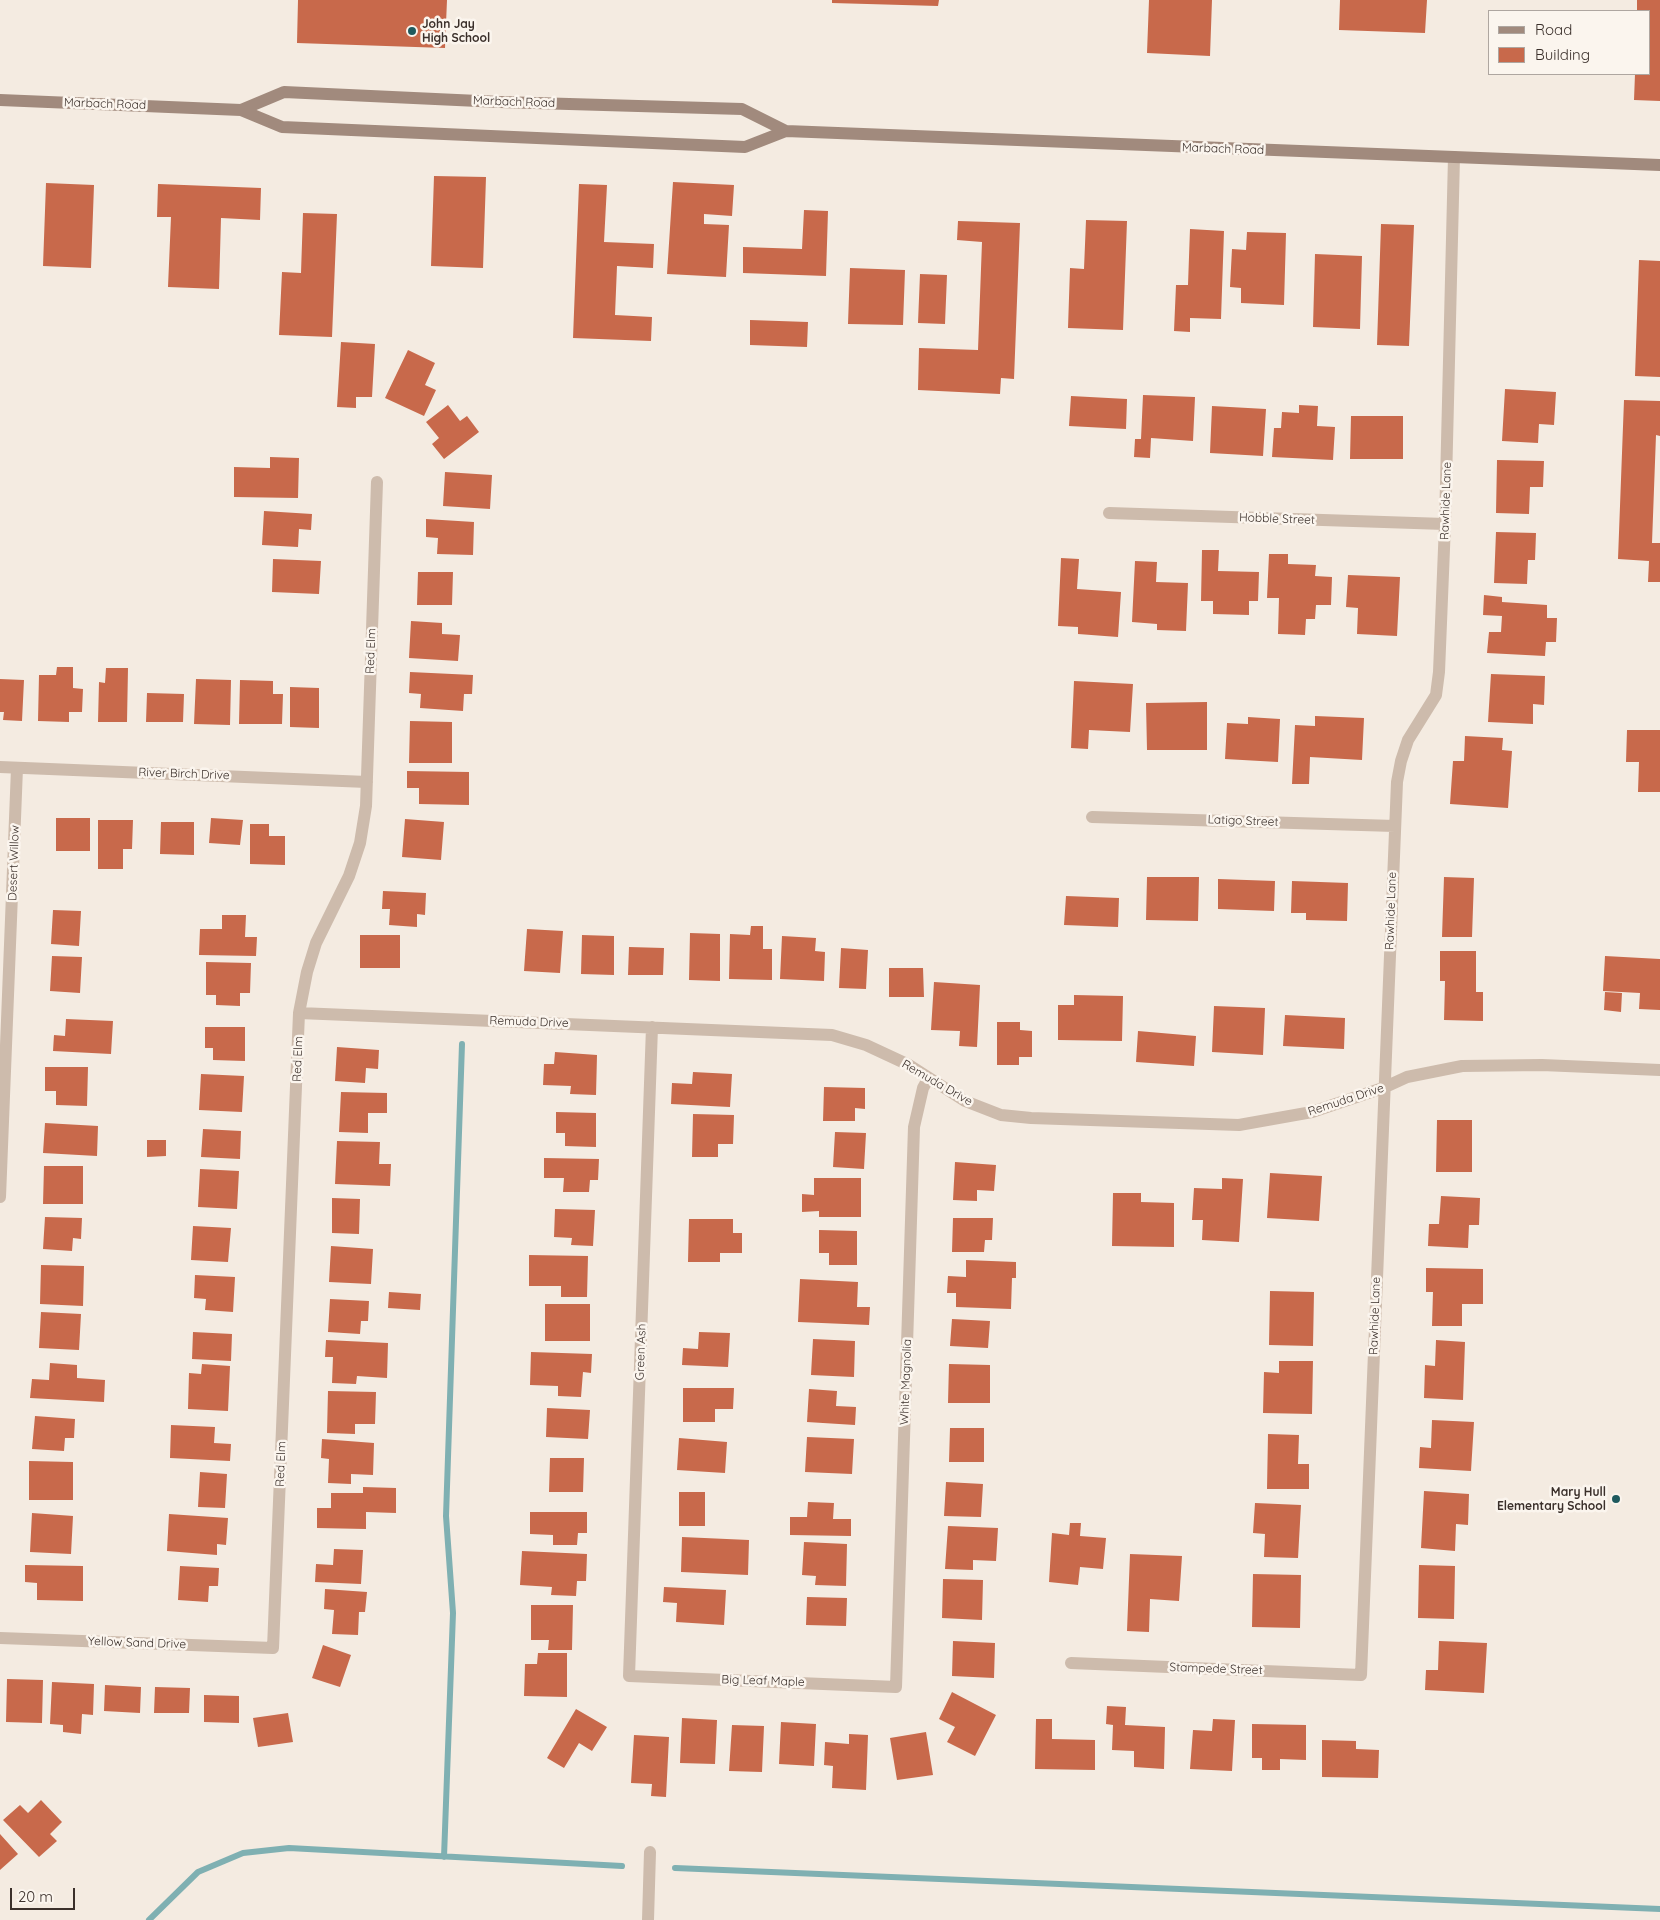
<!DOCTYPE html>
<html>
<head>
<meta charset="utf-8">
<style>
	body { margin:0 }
	#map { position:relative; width:1660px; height:1920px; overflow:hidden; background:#f4ebe1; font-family:Quicksand,sans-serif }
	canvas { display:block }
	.legend { position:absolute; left:1488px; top:10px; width:162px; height:65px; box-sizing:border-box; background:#fbf5ee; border:1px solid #aea6a0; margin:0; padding:6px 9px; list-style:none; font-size:15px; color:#3b302b }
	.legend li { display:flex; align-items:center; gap:10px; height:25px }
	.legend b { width:25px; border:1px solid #aea6a0 }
	.scale { position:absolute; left:10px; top:1888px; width:65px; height:22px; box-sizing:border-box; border:2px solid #3b302b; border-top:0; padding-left:6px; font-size:15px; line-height:18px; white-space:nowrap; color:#3b302b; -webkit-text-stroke:4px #fbf5ee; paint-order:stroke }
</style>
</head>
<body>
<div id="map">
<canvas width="1660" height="1920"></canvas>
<ul class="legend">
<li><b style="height:6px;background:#a18a7d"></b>Road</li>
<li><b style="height:14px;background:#c8694b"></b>Building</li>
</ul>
<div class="scale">20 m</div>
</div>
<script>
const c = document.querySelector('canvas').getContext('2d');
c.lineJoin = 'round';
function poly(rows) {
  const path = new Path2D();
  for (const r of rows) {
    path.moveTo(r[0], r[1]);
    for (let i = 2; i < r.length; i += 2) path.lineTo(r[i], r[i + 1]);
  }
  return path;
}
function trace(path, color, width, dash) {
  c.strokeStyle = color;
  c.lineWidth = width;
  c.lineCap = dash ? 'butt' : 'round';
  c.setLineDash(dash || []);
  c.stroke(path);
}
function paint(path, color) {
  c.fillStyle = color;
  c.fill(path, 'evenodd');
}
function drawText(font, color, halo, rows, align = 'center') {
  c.font = font + ' Quicksand,sans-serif';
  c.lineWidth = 5;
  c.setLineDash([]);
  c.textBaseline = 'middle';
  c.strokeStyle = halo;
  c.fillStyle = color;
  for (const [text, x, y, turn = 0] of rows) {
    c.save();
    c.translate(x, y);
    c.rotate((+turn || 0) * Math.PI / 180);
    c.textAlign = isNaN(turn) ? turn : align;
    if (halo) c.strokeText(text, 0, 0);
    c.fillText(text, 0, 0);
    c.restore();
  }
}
trace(poly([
	[444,1857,453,1613,446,1516,462,1044],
	[675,1868,1660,1909],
	[149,1920,198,1872,243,1853,289,1848,622,1866]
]), '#7fb0b2', 6);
paint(poly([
	[298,0,447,0,445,48,297,43],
	[832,0,939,0,938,6,832,3],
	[1149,0,1212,0,1210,56,1147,53],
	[1340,0,1427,0,1425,33,1339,30],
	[1637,0,1660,0,1660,101,1634,100,1635,74,1649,74,1649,11,1637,11],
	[434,176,486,177,483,268,431,266],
	[673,182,734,185,732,216,704,214,704,224,729,225,726,277,667,274],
	[46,183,94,185,91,268,43,266],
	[158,184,261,188,260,220,221,218,219,289,168,287,171,217,157,217],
	[579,184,607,185,604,242,654,244,653,268,617,266,615,315,652,317,651,341,573,338],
	[804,210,828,211,826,276,743,273,743,247,802,249],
	[303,213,337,214,332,337,279,335,282,272,301,273],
	[1086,220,1127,221,1123,330,1068,328,1070,268,1084,269],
	[958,221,1020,223,1014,379,1001,378,1000,394,918,390,919,348,978,350,982,242,957,240],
	[1381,224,1414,225,1409,346,1377,345],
	[1190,229,1224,231,1221,319,1190,318,1190,332,1174,331,1176,285,1188,285],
	[1247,232,1286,233,1284,305,1241,303,1241,288,1230,287,1232,249,1246,250],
	[1315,254,1362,256,1360,329,1313,327],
	[1639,260,1660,261,1660,377,1635,376],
	[850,268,905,270,903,325,848,324],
	[920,274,947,275,945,324,918,323],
	[750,320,808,322,807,347,750,345],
	[341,342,375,344,372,397,356,397,356,408,337,407],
	[408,350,435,363,425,385,436,390,424,416,385,398],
	[1505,389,1556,392,1554,425,1539,424,1538,443,1502,441],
	[1143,395,1195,397,1193,441,1151,438,1150,458,1134,457,1135,439,1141,439],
	[1071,396,1127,399,1126,429,1069,426],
	[1624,400,1660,401,1660,436,1656,435,1652,543,1660,543,1660,582,1648,582,1649,561,1618,559],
	[448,405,460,421,467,416,479,432,444,459,432,444,439,438,426,422],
	[1299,405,1318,406,1317,426,1335,427,1333,460,1272,457,1274,428,1281,428,1282,412,1299,413],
	[1212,406,1266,409,1263,456,1210,453],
	[1351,416,1403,416,1403,459,1350,459],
	[270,457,299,458,298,498,234,497,234,467,270,468],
	[1497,460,1544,461,1543,487,1530,487,1529,514,1496,513],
	[445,472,492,475,490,509,443,506],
	[264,511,312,514,311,530,299,529,298,547,262,545],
	[426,519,474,522,473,555,437,554,438,538,426,537],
	[1496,532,1536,533,1535,560,1528,560,1527,584,1494,583],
	[1202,550,1219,550,1218,571,1259,572,1258,601,1249,601,1249,615,1213,614,1213,601,1201,601],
	[1269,554,1288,554,1288,564,1316,565,1315,576,1332,577,1331,605,1316,605,1315,619,1306,619,1305,635,1278,634,1279,598,1267,598],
	[1061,558,1079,559,1077,589,1121,592,1118,637,1078,634,1078,627,1058,626],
	[273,559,321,561,319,594,272,592],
	[1135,561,1157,562,1156,582,1188,583,1186,631,1157,630,1157,624,1132,622],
	[418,572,453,572,452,605,417,605],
	[1348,575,1400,577,1397,636,1357,634,1358,608,1346,607],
	[1484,595,1502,597,1502,602,1547,605,1547,618,1557,618,1556,642,1546,642,1545,656,1487,653,1489,632,1501,632,1502,616,1483,615],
	[411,621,442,623,442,634,460,635,458,661,409,658],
	[57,667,73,667,73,688,83,689,82,712,69,712,69,722,38,721,39,675,56,675],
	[106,668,128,668,127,722,98,722,99,682,105,683],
	[410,672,473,675,472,694,464,694,463,711,420,708,421,694,409,693],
	[1491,674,1545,676,1544,705,1533,704,1533,724,1488,722],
	[0,679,24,680,22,721,3,720,4,712,0,712],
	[196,679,231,680,230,725,194,724],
	[240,680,273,681,273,694,283,694,282,724,239,724],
	[1074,681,1133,684,1130,732,1089,730,1088,749,1071,748],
	[290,687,319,688,319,728,290,727],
	[147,693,184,694,183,722,146,722],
	[1207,702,1207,750,1147,750,1146,703],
	[1315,716,1364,718,1362,760,1310,757,1309,784,1292,784,1295,725,1315,726],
	[1248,717,1280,719,1278,762,1225,759,1227,723,1248,724],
	[410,721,452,722,452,763,409,763],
	[1627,730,1660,730,1660,792,1638,792,1639,762,1626,762],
	[1465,736,1503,738,1502,750,1512,751,1508,808,1450,804,1453,761,1464,761],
	[407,771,469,772,469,805,419,804,419,788,407,788],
	[56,818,90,818,90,851,56,851],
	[211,818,243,820,240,845,209,843],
	[405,819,444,822,441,860,402,857],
	[98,820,133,820,132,849,123,849,123,869,98,869],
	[161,822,194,822,194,855,160,854],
	[250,824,269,824,269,836,285,836,285,865,250,864],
	[1147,877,1199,877,1198,921,1146,920],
	[1444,877,1474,878,1472,937,1442,937],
	[1218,879,1275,881,1274,911,1218,909],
	[1292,881,1348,883,1347,921,1306,920,1306,913,1291,913],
	[383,891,426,893,425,915,417,914,417,927,389,925,390,909,382,909],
	[1066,896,1119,898,1118,927,1064,925],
	[53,910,81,911,79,946,51,944],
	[222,915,246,915,245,937,257,937,256,956,199,955,200,929,222,929],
	[751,926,763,926,763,949,772,949,772,980,729,979,730,934,750,935],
	[527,929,563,931,560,973,524,971],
	[690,933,720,934,720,981,689,980],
	[360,935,400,935,400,968,360,968],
	[582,935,614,936,614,975,581,974],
	[782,936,816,938,815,951,825,952,824,981,780,979],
	[629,947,664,948,663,975,628,975],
	[841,948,868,950,866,989,839,988],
	[1440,951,1476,951,1476,992,1483,992,1483,1021,1444,1020,1445,981,1440,981],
	[52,956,82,957,80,993,50,991],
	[1605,956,1660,959,1660,1010,1639,1009,1640,993,1603,991],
	[206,962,251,963,250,993,240,993,240,1006,216,1005,216,995,206,995],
	[889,968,923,968,924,997,889,997],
	[934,982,980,985,977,1047,959,1046,960,1031,931,1030],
	[1605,992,1622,993,1621,1012,1604,1010],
	[1074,995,1123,996,1122,1041,1058,1040,1058,1005,1074,1005],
	[1214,1006,1265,1008,1263,1055,1212,1052],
	[1285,1015,1345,1018,1344,1049,1283,1046],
	[66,1019,113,1021,111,1054,53,1051,54,1035,65,1036],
	[997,1022,1020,1022,1020,1030,1032,1031,1032,1057,1019,1057,1019,1065,997,1065],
	[205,1027,245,1027,245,1061,213,1060,213,1048,205,1048],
	[1138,1031,1196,1036,1194,1066,1136,1062],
	[337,1047,379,1050,378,1069,366,1068,365,1083,335,1081],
	[555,1052,597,1055,596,1095,570,1094,571,1086,543,1085,544,1064,554,1064],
	[45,1067,88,1067,87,1106,56,1105,56,1091,45,1091],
	[693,1072,732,1074,730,1107,671,1104,672,1083,692,1084],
	[201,1074,244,1076,242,1112,199,1110],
	[824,1087,865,1088,865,1109,855,1108,855,1121,823,1121],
	[341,1092,387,1093,387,1113,368,1113,368,1133,339,1132],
	[556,1112,596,1113,596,1147,565,1146,565,1133,556,1133],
	[693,1114,734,1115,733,1144,718,1144,718,1157,692,1157],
	[1437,1120,1472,1120,1472,1172,1436,1172],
	[45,1123,98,1126,97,1156,43,1153],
	[203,1129,241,1131,240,1159,201,1157],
	[835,1132,866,1133,864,1169,833,1167],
	[147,1140,166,1140,166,1156,147,1157],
	[337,1141,380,1142,379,1164,391,1164,390,1186,335,1184],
	[544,1158,599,1159,598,1180,590,1180,589,1192,563,1192,564,1178,544,1178],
	[955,1162,996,1165,994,1191,977,1190,977,1201,953,1200],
	[44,1166,83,1166,83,1204,43,1204],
	[200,1169,239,1171,237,1209,198,1207],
	[1270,1173,1322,1176,1319,1221,1267,1218],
	[814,1178,861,1178,861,1217,819,1217,819,1211,802,1212,802,1194,814,1195],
	[1222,1178,1243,1179,1239,1242,1202,1240,1203,1220,1192,1220,1194,1188,1222,1189],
	[1113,1193,1141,1193,1141,1202,1174,1203,1174,1247,1112,1246],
	[1441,1196,1480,1198,1479,1225,1469,1225,1468,1248,1428,1246,1429,1224,1439,1224],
	[332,1198,360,1199,359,1234,332,1233],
	[555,1209,595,1210,593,1246,571,1245,572,1238,554,1237],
	[45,1217,82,1218,81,1239,73,1238,72,1251,43,1249],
	[953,1218,993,1218,992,1240,985,1240,984,1252,952,1252],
	[689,1219,733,1219,733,1233,742,1233,742,1253,720,1253,720,1262,688,1262],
	[193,1226,231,1228,228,1262,191,1260],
	[819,1230,857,1231,857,1265,829,1265,829,1253,819,1253],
	[331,1246,373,1249,371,1284,329,1282],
	[529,1255,588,1256,587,1297,561,1297,561,1286,529,1286],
	[966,1260,1016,1262,1016,1278,1012,1278,1011,1309,956,1307,956,1293,947,1293,948,1276,966,1277],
	[41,1265,84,1266,83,1306,40,1304],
	[1426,1268,1483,1269,1483,1304,1462,1304,1462,1326,1432,1326,1433,1292,1426,1292],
	[195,1275,235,1277,233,1312,205,1310,206,1299,194,1298],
	[800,1279,858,1282,857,1307,870,1307,869,1325,798,1322],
	[1270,1291,1314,1292,1313,1346,1269,1345],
	[389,1292,421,1294,420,1310,388,1308],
	[330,1299,369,1301,368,1321,361,1321,360,1334,328,1332],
	[545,1304,590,1304,590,1341,545,1341],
	[41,1312,81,1314,79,1350,39,1348],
	[952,1319,990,1321,988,1348,950,1346],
	[193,1332,232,1334,231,1361,192,1359],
	[699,1332,730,1333,728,1367,682,1365,683,1348,698,1349],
	[813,1339,855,1341,854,1377,811,1375],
	[326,1340,388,1343,387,1378,357,1376,356,1384,332,1383,333,1357,325,1357],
	[1436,1340,1465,1342,1463,1400,1424,1398,1425,1365,1435,1366],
	[531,1352,592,1354,591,1373,583,1372,581,1397,558,1396,558,1386,530,1385],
	[1279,1361,1313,1361,1312,1414,1263,1413,1264,1372,1279,1373],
	[50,1363,77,1365,77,1378,105,1380,104,1402,30,1398,32,1379,49,1380],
	[202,1364,230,1366,228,1411,188,1409,189,1373,201,1374],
	[949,1364,990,1365,990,1403,948,1403],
	[683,1388,734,1388,733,1409,715,1409,715,1422,683,1422],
	[809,1389,837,1391,836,1406,856,1407,855,1425,807,1422],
	[328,1391,376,1392,375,1424,355,1424,355,1434,327,1433],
	[547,1408,590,1410,588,1439,546,1437],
	[35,1416,75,1419,74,1438,65,1438,64,1451,32,1449],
	[1432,1420,1474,1422,1471,1471,1419,1468,1420,1447,1431,1448],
	[171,1425,215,1427,214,1443,231,1444,230,1461,170,1458],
	[950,1428,984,1428,984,1462,949,1462],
	[1268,1434,1299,1435,1298,1464,1309,1464,1309,1489,1267,1489],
	[807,1437,854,1439,852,1474,805,1472],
	[679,1438,727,1442,725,1473,677,1470],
	[322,1439,374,1443,373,1475,351,1474,351,1484,328,1483,329,1459,321,1458],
	[550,1458,584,1458,583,1492,549,1492],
	[29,1461,73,1462,73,1500,29,1500],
	[200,1472,227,1474,225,1508,198,1507],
	[946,1482,983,1484,981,1517,944,1516],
	[363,1487,396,1488,396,1513,366,1512,366,1529,317,1528,317,1508,331,1508,331,1493,363,1493],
	[1424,1491,1469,1494,1468,1525,1456,1524,1455,1551,1421,1548],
	[679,1492,705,1492,705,1526,679,1526],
	[808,1502,834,1503,833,1519,851,1519,851,1536,790,1535,790,1517,807,1517],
	[1255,1503,1301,1505,1298,1558,1264,1557,1265,1534,1253,1533],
	[530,1512,587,1512,587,1533,578,1533,577,1545,553,1545,553,1535,530,1534],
	[32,1513,73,1516,71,1554,30,1552],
	[169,1514,228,1518,226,1545,217,1544,217,1555,167,1551],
	[1070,1523,1081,1523,1080,1536,1106,1538,1103,1569,1080,1567,1078,1585,1049,1582,1052,1533,1069,1535],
	[948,1526,998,1528,996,1561,973,1560,973,1570,945,1569],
	[682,1537,749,1540,748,1575,681,1572],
	[804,1542,847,1544,846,1586,815,1585,816,1576,802,1575],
	[334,1549,363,1550,361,1584,315,1582,316,1564,333,1565],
	[522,1551,587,1554,586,1581,577,1581,576,1596,551,1595,552,1587,520,1585],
	[1130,1554,1182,1556,1179,1601,1150,1599,1149,1632,1127,1631],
	[25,1565,83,1566,83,1601,37,1600,37,1583,25,1582],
	[1419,1565,1455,1566,1454,1619,1418,1618],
	[180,1566,219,1568,218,1586,209,1586,208,1602,178,1600],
	[1253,1574,1301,1575,1300,1628,1252,1627],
	[943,1579,983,1580,982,1620,942,1618],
	[664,1587,726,1590,724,1625,676,1622,677,1603,663,1602],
	[325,1589,367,1592,365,1612,359,1612,358,1635,332,1634,334,1610,324,1609],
	[807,1597,847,1598,846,1626,806,1625],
	[531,1605,573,1605,572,1650,548,1650,549,1640,531,1640],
	[953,1641,995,1643,994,1678,952,1676],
	[1439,1641,1487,1643,1484,1693,1425,1690,1426,1670,1438,1670],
	[323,1645,351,1655,340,1687,312,1678],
	[538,1653,567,1653,567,1697,524,1696,525,1664,537,1664],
	[7,1679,43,1680,42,1723,6,1722],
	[52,1682,94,1684,93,1715,82,1714,81,1734,63,1732,63,1725,50,1724],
	[105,1685,141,1687,140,1713,104,1711],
	[155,1687,190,1688,189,1713,154,1713],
	[952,1692,996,1715,975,1756,947,1742,955,1727,939,1719],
	[204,1695,239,1696,239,1723,204,1722],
	[1107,1706,1126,1707,1125,1725,1165,1727,1164,1769,1134,1767,1134,1751,1112,1750,1113,1725,1106,1724],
	[576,1709,607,1727,592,1751,579,1743,564,1768,547,1758],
	[288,1713,293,1742,258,1747,253,1718],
	[682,1718,717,1720,715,1764,680,1763],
	[1036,1719,1052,1719,1052,1739,1095,1740,1095,1770,1035,1769],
	[1213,1719,1235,1720,1232,1771,1190,1769,1193,1730,1212,1731],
	[781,1722,816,1724,814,1766,779,1764],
	[1252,1724,1306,1725,1306,1760,1280,1759,1280,1770,1262,1770,1262,1758,1252,1758],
	[732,1725,764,1726,762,1772,729,1771],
	[926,1732,933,1775,897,1780,890,1738],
	[849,1734,868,1735,866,1790,832,1788,833,1766,824,1765,825,1742,849,1744],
	[634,1735,669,1737,666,1797,651,1796,652,1784,631,1783],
	[1322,1740,1356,1741,1356,1749,1379,1750,1378,1778,1322,1777],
	[41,1800,62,1822,50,1834,57,1841,39,1857,3,1820,20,1805,28,1813],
	[0,1834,18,1854,0,1870]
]), '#c8694b');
trace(poly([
	[1109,513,1445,524],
	[0,767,367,782],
	[1092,817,1395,826],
	[299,1013,832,1035,866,1045,909,1065,965,1101,1001,1115,1031,1118,1239,1125,1312,1112,1383,1088,1407,1077,1462,1066,1542,1065,1660,1070],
	[652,1027,629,1676,896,1687,914,1127,923,1088,928,1079],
	[0,1197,17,768],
	[0,1638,273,1648,299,1013,307,972,316,943,349,876,360,843,366,806,377,482],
	[1071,1663,1361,1675,1397,782,1401,761,1408,740,1436,695,1439,672,1445,524,1454,157],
	[648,1920,650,1852]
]), '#cdbbac', 12);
trace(poly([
	[0,100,241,110,282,127,745,147,786,131,1660,165],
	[241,110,284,92,500,102,742,109,786,131]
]), '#a18a7d', 12);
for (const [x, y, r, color] of [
	[412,31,5,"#1f5a5e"],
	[1616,1499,5,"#1f5a5e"]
]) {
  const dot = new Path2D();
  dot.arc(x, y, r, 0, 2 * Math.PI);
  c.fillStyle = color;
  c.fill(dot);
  trace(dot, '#fbf5ee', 2);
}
drawText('bold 12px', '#3b302b', '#fbf5ee', [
	["John Jay",422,24],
	["High School",422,38],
	["Mary Hull",1606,1492,"right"],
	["Elementary School",1606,1506,"right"]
], 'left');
drawText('12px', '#3b302b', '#fbf5ee', [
	["Marbach Road",514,102,2],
	["Marbach Road",105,104,2],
	["Marbach Road",1223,149,2],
	["Rawhide Lane",1446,501,-88],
	["Hobble Street",1277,519,2],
	["Red Elm",371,651,-88],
	["River Birch Drive",184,774,2],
	["Latigo Street",1243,821,2],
	["Desert Willow",14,863,-88],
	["Rawhide Lane",1391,911,-88],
	["Remuda Drive",529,1022,2],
	["Red Elm",298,1059,-88],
	["Remuda Drive",937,1083,30],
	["Remuda Drive",1346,1100,-18],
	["Rawhide Lane",1375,1316,-88],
	["Green Ash",641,1352,-88],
	["White Magnolia",906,1382,-88],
	["Red Elm",281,1464,-88],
	["Yellow Sand Drive",137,1643,2],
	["Stampede Street",1216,1669,2],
	["Big Leaf Maple",763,1681,2]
]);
</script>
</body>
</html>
